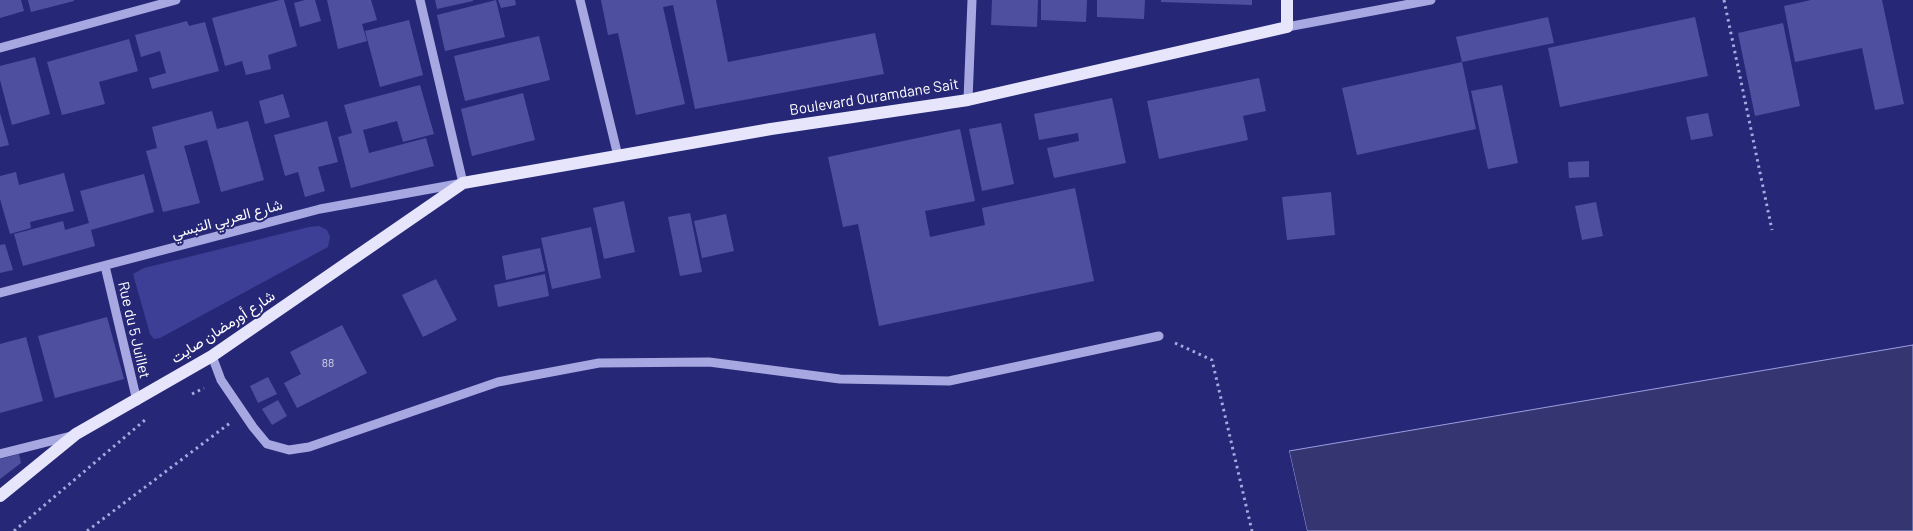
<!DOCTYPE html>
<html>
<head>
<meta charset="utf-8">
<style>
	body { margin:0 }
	canvas { display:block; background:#262776 }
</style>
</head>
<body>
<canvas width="1913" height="531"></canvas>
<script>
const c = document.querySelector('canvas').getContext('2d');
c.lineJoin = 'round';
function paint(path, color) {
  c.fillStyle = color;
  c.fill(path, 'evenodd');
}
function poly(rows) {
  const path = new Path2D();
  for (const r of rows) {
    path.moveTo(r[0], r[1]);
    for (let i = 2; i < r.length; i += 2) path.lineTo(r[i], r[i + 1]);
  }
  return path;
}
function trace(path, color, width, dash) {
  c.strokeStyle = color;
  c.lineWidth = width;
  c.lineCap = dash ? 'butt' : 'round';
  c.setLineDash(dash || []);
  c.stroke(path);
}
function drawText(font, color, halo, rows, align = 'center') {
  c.font = font + ' Barlow,Vazirmatn,sans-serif';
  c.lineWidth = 4;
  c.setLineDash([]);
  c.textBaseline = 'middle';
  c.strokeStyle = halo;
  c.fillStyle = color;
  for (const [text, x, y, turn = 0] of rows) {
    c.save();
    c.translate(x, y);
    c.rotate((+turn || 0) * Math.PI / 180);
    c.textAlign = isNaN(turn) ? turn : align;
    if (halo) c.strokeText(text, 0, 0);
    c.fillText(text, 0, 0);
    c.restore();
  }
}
paint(poly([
	[319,226,327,230,330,237,328,247,160,338,154,339,150,334,133,274,144,268,309,227]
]), '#3c3f95');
const water = poly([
	[1913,345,1913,531,1307,531,1289,451,1913,345]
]);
paint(water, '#353671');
trace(water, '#9b9ee2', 1);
paint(poly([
	[1288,449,1289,451,1307,531,1305,531,1286,451]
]), '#262776');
paint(poly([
	[0,0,21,0,24,11,0,18],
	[28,0,74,0,74,1,31,12],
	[280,0,284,0,297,46,268,55,271,69,246,75,242,61,225,66,212,18],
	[305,0,315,0,321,21,300,27,294,3],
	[327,0,371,0,377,20,362,24,367,41,338,49],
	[435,0,473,0,473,1,437,9],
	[496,0,505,37,445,51,437,15],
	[498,0,515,0,516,5,501,8],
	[601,0,716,0,728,62,875,33,884,74,695,109,673,5,663,7,685,104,636,115,618,33,608,35],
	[992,0,1038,0,1037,27,991,25],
	[1041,0,1087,0,1086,22,1041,20],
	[1097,0,1145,0,1144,19,1097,17],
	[1161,0,1252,0,1252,5,1161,2],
	[1811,0,1882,0,1904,104,1875,110,1862,48,1795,62,1784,6],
	[1548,17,1554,43,1462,62,1476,129,1357,155,1342,88,1462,62,1456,37],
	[1695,17,1708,76,1560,107,1548,48],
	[409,20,423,75,380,87,365,31],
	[187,21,189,26,205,22,219,71,152,89,149,78,166,73,160,51,141,57,135,35],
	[1783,23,1800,106,1755,116,1738,33],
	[539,36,550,80,465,101,454,56],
	[129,39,138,71,99,82,105,104,62,115,47,62],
	[35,57,50,114,12,125,0,80,0,66],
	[1259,78,1266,111,1243,116,1248,140,1159,159,1147,101],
	[420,85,434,134,403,142,397,121,363,130,369,153,426,138,434,166,351,188,338,137,352,133,344,105],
	[1502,85,1518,163,1488,169,1471,91],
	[523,93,535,140,472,156,461,109],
	[283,94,290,117,265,124,259,101],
	[1112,98,1126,163,1054,178,1047,148,1079,141,1078,133,1039,140,1034,114],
	[212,111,217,129,248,121,264,180,221,192,207,140,184,146,200,203,163,212,146,151,157,148,152,127],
	[0,113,9,145,0,147],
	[1708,113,1713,136,1691,140,1686,117],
	[327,121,338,162,318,167,325,191,305,197,298,172,285,176,274,135],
	[1001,123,1014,184,982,191,969,129],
	[960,129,975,201,925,211,930,237,985,225,982,208,1075,188,1094,281,879,326,858,224,843,227,828,157],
	[1589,161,1589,177,1569,178,1568,162],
	[16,172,19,185,64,173,74,211,30,222,31,228,10,234,0,199,0,176],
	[144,174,154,212,91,230,95,246,23,266,14,234,63,221,65,230,89,223,80,191],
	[1331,192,1335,235,1287,240,1282,197],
	[624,201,635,252,604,259,593,208],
	[1596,202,1603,236,1582,240,1575,206],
	[690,213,702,272,680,276,668,217],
	[726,214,734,251,702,258,694,221],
	[591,227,601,278,552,289,541,238],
	[5,244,13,270,0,273,0,245],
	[540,248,545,271,506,280,502,256],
	[545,274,549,296,498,307,494,285],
	[436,279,457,320,423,337,402,295],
	[107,317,124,379,55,398,38,336],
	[342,325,367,373,297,408,284,383,301,374,290,352],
	[26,337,43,401,0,413,0,344],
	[268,377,277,394,258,403,250,386],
	[278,400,287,416,272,425,262,409],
	[19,454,21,463,0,479,0,459]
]), '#4e509f');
trace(poly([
	[1724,0,1772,230],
	[1175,343,1212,360,1252,531],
	[192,394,204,388],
	[14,531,145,420],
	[87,531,230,423]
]), '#a7a8e2', 3, [2.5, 4]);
trace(poly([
	[580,0,618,156],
	[1287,27,1431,0],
	[0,48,176,0],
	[968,100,972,0],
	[105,266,137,401],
	[0,293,320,209,463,183,420,0],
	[212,356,221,380,253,427,267,444,289,450,309,447,498,382,599,363,709,362,840,379,949,381,1159,336],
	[0,454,71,436]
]), '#a7a8e2', 9);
trace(poly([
	[0,496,76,434,212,356,463,183,771,129,968,100,1287,27,1287,0]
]), '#e6e5fb', 12);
drawText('12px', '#d3d3e7', null, [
	["88",328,363]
]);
drawText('15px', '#fff', '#262776', [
	["Boulevard Ouramdane Sait",874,97,-9],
	["شارع العربي التبسي",227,219,-15],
	["شارع أورمضان صايت",223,327,-33],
	["Rue du 5 Juillet",134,330,77]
]);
</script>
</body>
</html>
